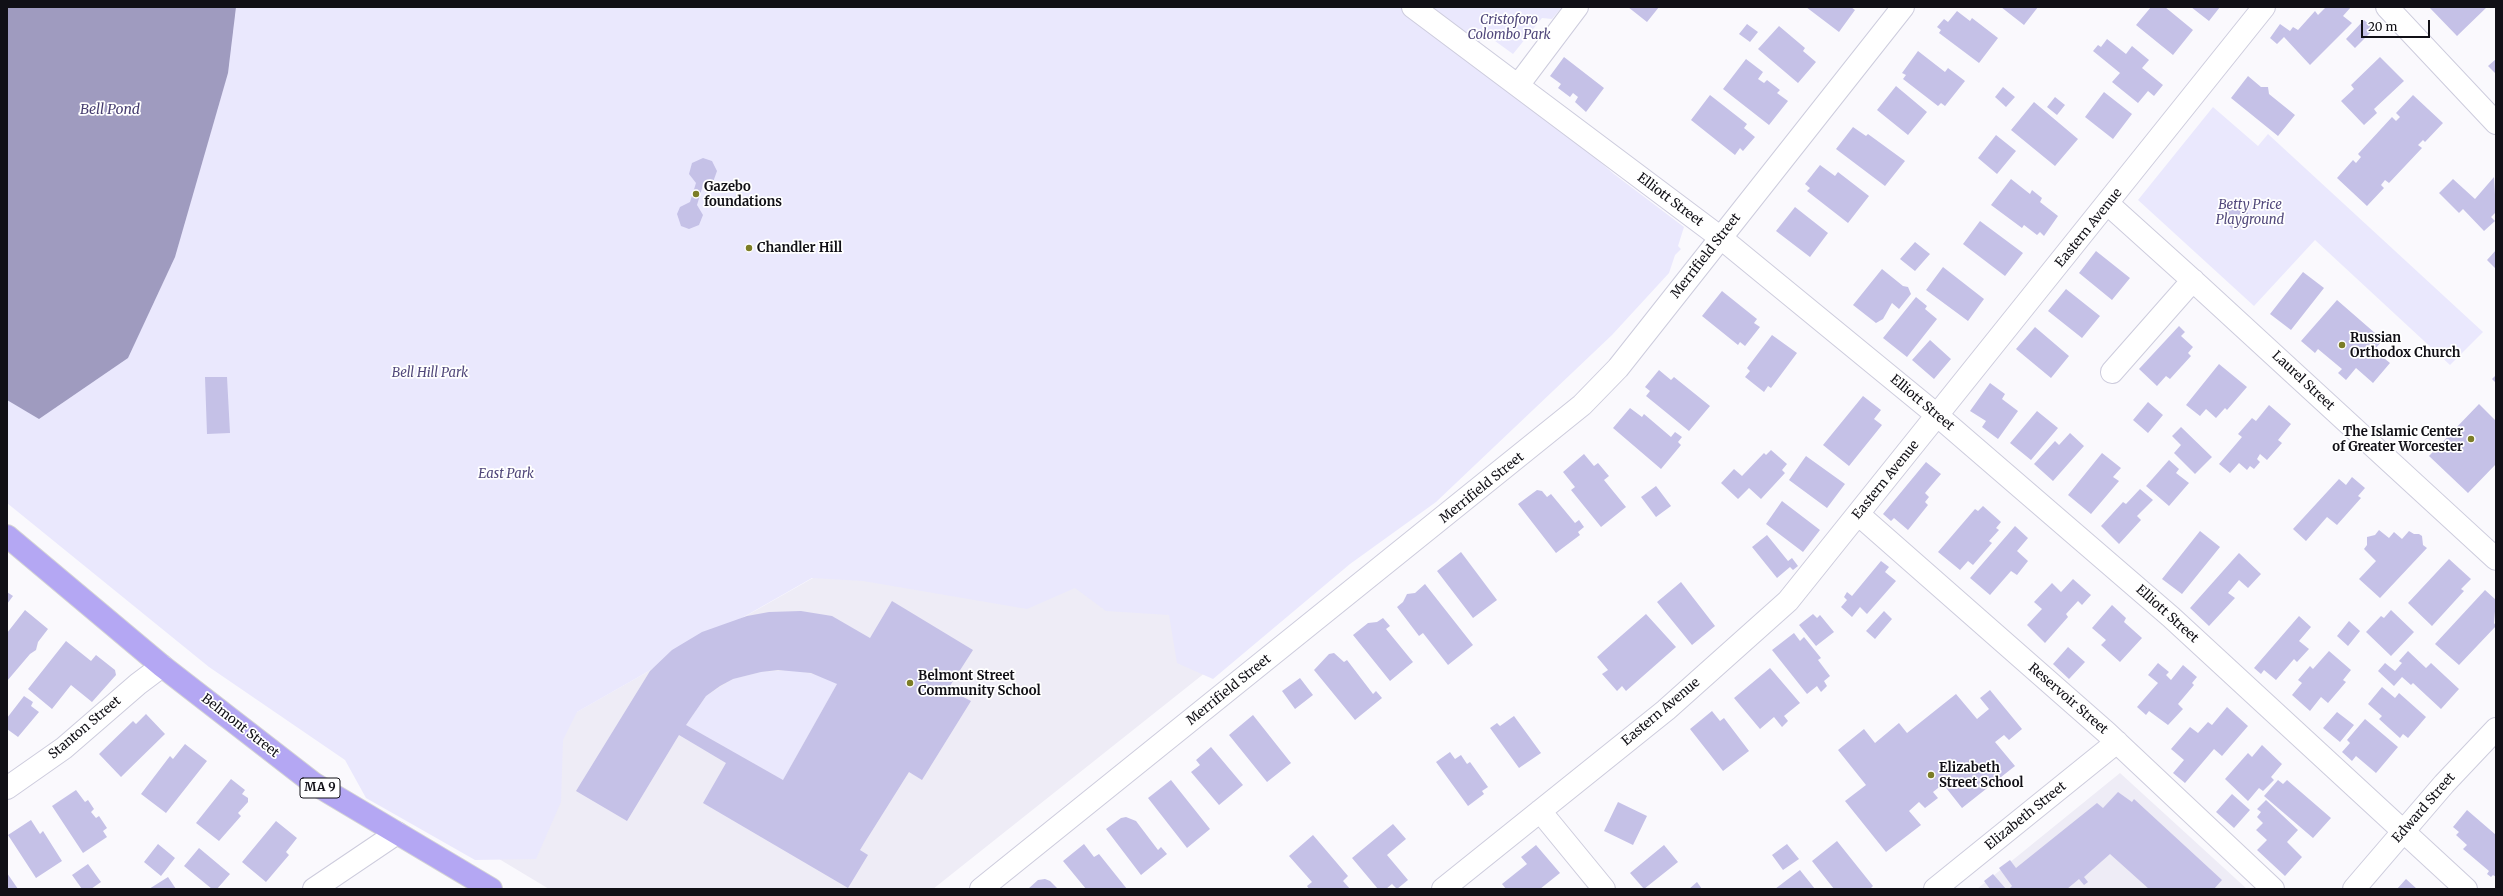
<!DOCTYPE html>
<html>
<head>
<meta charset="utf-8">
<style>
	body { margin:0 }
	#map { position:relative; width:2503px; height:896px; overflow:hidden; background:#faf9fd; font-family:Merriweather,serif }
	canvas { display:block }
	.frame { position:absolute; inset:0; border:8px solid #111016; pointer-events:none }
	.scale { position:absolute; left:2361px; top:20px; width:69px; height:18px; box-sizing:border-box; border:2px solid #111016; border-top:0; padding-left:5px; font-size:12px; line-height:14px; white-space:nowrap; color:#111016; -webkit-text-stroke:3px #fff; paint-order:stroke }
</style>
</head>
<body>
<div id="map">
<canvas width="2503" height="896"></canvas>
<div class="frame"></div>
<div class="scale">20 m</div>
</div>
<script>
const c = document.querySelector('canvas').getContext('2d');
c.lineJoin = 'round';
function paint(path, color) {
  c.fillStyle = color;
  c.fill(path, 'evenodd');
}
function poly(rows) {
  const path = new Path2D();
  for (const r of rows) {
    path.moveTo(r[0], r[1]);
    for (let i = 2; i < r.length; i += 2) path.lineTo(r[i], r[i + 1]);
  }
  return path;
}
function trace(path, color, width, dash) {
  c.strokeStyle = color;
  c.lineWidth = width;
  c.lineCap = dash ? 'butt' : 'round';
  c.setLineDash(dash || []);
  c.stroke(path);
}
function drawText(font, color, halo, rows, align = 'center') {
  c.font = font + ' Merriweather,serif';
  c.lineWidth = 3.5;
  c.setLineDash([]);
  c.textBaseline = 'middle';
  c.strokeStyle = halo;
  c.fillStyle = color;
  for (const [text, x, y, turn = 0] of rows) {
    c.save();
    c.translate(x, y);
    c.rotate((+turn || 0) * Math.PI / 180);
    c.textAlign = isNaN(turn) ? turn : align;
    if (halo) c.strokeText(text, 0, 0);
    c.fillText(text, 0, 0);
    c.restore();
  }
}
paint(poly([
	[1035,452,1347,560,933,889,549,889,411,806],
	[2120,773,2247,889,1977,889]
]), '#eeecf6');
paint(poly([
	[7,7,1562,7,1552,19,1542,18,1513,54,1484,33,1476,49,1520,71,1553,121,1614,174,1684,227,1678,246,1681,249,1675,255,1669,273,1612,335,1436,502,1350,564,1213,679,1177,663,1169,615,1106,611,1075,588,1027,609,863,581,812,578,577,712,563,740,561,802,536,859,475,860,366,798,345,760,209,667,7,503],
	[2213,107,2258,146,2268,134,2483,332,2450,365,2315,240,2254,306,2138,200],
	[795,670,824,677,837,684,783,780,686,725,706,696,733,679,761,672]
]), '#eae8fd');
paint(poly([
	[7,7,236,7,228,73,175,257,128,358,39,419,7,400]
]), '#9f9bbf');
paint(poly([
	[1628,7,1659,7,1647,22],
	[1806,7,1851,7,1855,10,1839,32],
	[2001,7,2038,7,2024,25],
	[2151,7,2165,7,2193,30,2173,55,2136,25],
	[2191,7,2220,7,2209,21],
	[2326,7,2351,7,2343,16,2352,23,2310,65,2284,37,2277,44,2270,38,2280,24,2290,31,2293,27,2298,30,2315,11,2318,15],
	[2429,7,2487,7,2457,36],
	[1957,11,1970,21,1972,18,1998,38,1979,63,1939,33,1941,30,1937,27,1944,19,1948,22],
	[2364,20,2374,29,2355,48,2346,39],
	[1747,24,1758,32,1750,42,1739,34],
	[1779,26,1805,48,1803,51,1816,62,1798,83,1758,49],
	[2107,39,2126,54,2132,46,2149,60,2142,68,2163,85,2154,96,2148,91,2138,103,2112,82,2120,73,2093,51,2098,45,2101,47],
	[1918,51,1945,72,1948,68,1965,81,1945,106,1941,103,1938,106,1903,79,1906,75,1902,73],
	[1564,57,1604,88,1586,112,1575,102,1578,97,1573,93,1570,97,1558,88,1561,84,1550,76],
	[2380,57,2404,81,2374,109,2377,113,2364,125,2341,101,2354,89,2351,85],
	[1746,59,1763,72,1758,79,1764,83,1767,80,1780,90,1777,93,1788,101,1769,125,1723,89],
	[2496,59,2496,74,2488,66],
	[2248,76,2261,87,2268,87,2269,94,2295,115,2278,136,2231,98],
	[1896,86,1927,112,1908,135,1877,110],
	[2003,87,2015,97,2006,107,1995,97],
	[2104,92,2132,114,2113,139,2085,117],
	[1710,95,1747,124,1744,128,1755,137,1743,151,1740,148,1735,155,1691,120],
	[2413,95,2443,123,2425,142,2423,140,2418,145,2422,148,2389,183,2385,180,2381,185,2384,188,2367,206,2337,178,2353,160,2356,163,2361,157,2358,154,2392,117,2396,121,2400,117,2396,113],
	[2055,97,2065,105,2057,115,2047,107],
	[2034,102,2078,139,2055,166,2011,130],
	[1853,127,1866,136,1868,134,1905,161,1885,186,1836,149],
	[1996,135,2016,151,1997,174,1978,158],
	[703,158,712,161,717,171,713,182,703,185,697,205,703,215,699,225,689,229,681,226,677,214,680,207,690,202,696,183,689,174,692,163],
	[1820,165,1835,176,1838,172,1869,196,1848,223,1807,191,1810,188,1805,184],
	[2494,177,2496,212,2491,217,2495,221,2484,231,2463,209,2459,213,2439,193,2453,179,2475,199],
	[2011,179,2030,194,2032,190,2042,198,2040,202,2058,216,2044,236,2040,232,2037,235,2024,225,2022,228,1991,205],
	[2238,204,2248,213,2245,225,2232,229,2224,220,2227,207],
	[1795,207,1828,233,1810,257,1776,231],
	[1980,221,2023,253,2005,276,1963,244],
	[1915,242,1930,254,1915,271,1900,259],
	[2496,250,2496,269,2487,260],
	[2096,251,2130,278,2112,300,2079,273],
	[1943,267,1984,299,1968,321,1926,290],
	[1882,269,1903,286,1908,287,1911,294,1899,309,1892,303,1883,319,1876,323,1853,305],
	[2303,272,2324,288,2291,330,2270,314],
	[2066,289,2100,316,2082,338,2048,311],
	[1722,291,1757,319,1754,323,1760,327,1745,346,1740,342,1738,345,1702,316],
	[1916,297,1927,306,1925,309,1937,319,1907,357,1883,338],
	[2337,300,2383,340,2374,350,2390,363,2373,383,2356,368,2346,380,2338,373,2342,369,2318,349,2315,353,2301,341],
	[2179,326,2185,332,2181,336,2193,347,2188,353,2191,356,2170,379,2166,376,2157,386,2139,369],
	[2035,327,2069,356,2051,378,2016,349],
	[1772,335,1797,353,1771,388,1768,386,1764,392,1745,377,1750,371,1747,368],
	[1930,340,1951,359,1934,379,1912,360],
	[2219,364,2247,387,2227,410,2225,408,2216,418,2206,409,2200,416,2186,405],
	[1659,370,1671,380,1674,377,1710,406,1689,431,1646,396,1650,391,1645,387],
	[2496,375,2496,383,2492,379],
	[205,377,227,377,230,433,207,434],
	[1990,383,2005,394,2002,399,2018,411,1998,439,1982,427,1986,421,1970,411],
	[1863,396,1881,410,1874,419,1882,425,1849,466,1823,445],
	[2148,402,2163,415,2148,433,2133,420],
	[2479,404,2496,421,2496,464,2468,493,2429,456],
	[2269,405,2291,424,2278,440,2282,443,2267,460,2260,454,2257,459,2260,462,2254,469,2250,466,2247,470,2239,463,2230,473,2219,464,2242,437,2238,434,2252,418,2256,421],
	[1630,408,1642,417,1644,414,1671,437,1675,432,1682,437,1678,442,1681,445,1661,469,1613,428],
	[2037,411,2058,428,2031,460,2010,443],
	[2181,427,2212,457,2195,474,2174,453,2181,445,2172,436],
	[2070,433,2084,446,2053,481,2034,464,2055,441,2059,445],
	[1771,450,1787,464,1782,470,1785,473,1761,499,1749,488,1738,499,1721,483,1734,469,1742,476,1764,453,1766,455],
	[2102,453,2121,468,2113,477,2119,481,2091,514,2068,495],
	[1584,454,1594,466,1598,463,1609,476,1604,480,1626,507,1601,527,1571,490,1575,487,1563,472],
	[1806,456,1845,484,1827,508,1789,480],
	[2169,460,2179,469,2176,473,2189,483,2169,506,2146,486],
	[1926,462,1941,474,1925,493,1929,497,1925,502,1928,505,1908,530,1894,518,1891,521,1883,514],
	[2352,477,2365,488,2358,496,2361,498,2337,525,2327,517,2306,541,2293,529,2339,479,2346,485],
	[1656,486,1671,506,1656,517,1641,497],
	[2140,489,2153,500,2137,516,2141,520,2119,544,2101,526,2123,502,2126,504],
	[1537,490,1542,491,1547,497,1551,494,1575,523,1579,520,1584,527,1578,532,1580,535,1556,553,1518,504],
	[1782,501,1820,530,1803,552,1766,524],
	[1983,506,2001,522,1996,528,1999,530,1989,541,1992,543,1973,565,1968,561,1960,570,1938,552,1975,509,1978,511],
	[2015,526,2028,538,2017,551,2028,561,2017,575,2011,571,1990,595,1970,578],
	[2379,530,2389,538,2394,532,2402,539,2409,531,2414,534,2419,534,2422,536,2423,545,2427,548,2380,598,2359,579,2376,561,2364,549,2367,545,2367,537,2375,535],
	[2200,531,2220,547,2182,594,2162,579],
	[1767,535,1788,561,1792,558,1798,566,1793,570,1790,567,1777,578,1752,547],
	[1461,552,1497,600,1473,618,1437,571],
	[2239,553,2261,574,2248,588,2239,580,2228,593,2235,598,2209,626,2190,608],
	[2449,559,2471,579,2461,589,2464,591,2432,626,2408,603],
	[1881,561,1889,567,1885,572,1896,581,1867,614,1860,607,1852,617,1841,607,1847,600,1844,597,1847,592,1852,596],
	[2073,579,2091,595,2082,605,2078,601,2066,614,2068,617,2045,643,2027,625,2042,609,2034,602,2052,583,2061,592],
	[1681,582,1715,626,1692,645,1657,602],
	[1425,584,1473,645,1448,665,1423,633,1419,636,1397,607,1403,602,1407,594,1415,593],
	[2485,590,2496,600,2494,623,2496,626,2459,665,2435,644],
	[7,592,13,596,7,604],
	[892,601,973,650,948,689,971,701,922,780,909,772,860,850,868,855,848,888,703,803,726,763,679,735,627,821,576,791,650,671,672,650,702,632,747,616,769,612,801,611,832,616,870,638],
	[778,670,811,673,837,684,783,780,686,725,706,696,720,686,733,679,761,672],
	[2112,605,2126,618,2124,622,2142,638,2120,662,2101,645,2106,640,2092,628],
	[25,610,48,629,38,642,36,650,30,654,7,681,7,633],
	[2391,610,2414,632,2391,656,2366,632,2381,616,2384,618],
	[1884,611,1892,619,1875,639,1866,631],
	[1646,614,1676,647,1626,691,1622,686,1617,691,1602,674,1608,670,1597,657],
	[1813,614,1817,618,1820,615,1834,632,1816,646,1799,625],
	[2299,616,2311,627,2299,641,2309,649,2297,662,2294,659,2276,680,2264,670,2261,674,2254,668],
	[1383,618,1390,626,1386,629,1413,662,1390,681,1353,635,1368,623,1377,622],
	[2349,621,2360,631,2348,646,2337,636],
	[1794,633,1800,641,1804,637,1821,658,1818,660,1830,676,1824,681,1827,686,1821,692,1817,686,1807,694,1772,650],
	[66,641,91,661,96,655,115,670,116,675,92,702,71,685,52,709,28,689],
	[2068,647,2085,662,2069,679,2053,664],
	[2329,651,2351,670,2343,680,2346,682,2328,703,2321,697,2310,711,2292,695,2302,683,2298,680,2310,666,2313,669],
	[2408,651,2426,668,2431,663,2459,689,2441,709,2413,683,2411,685,2402,677,2394,686,2378,671,2385,663,2395,671,2402,663,2399,661],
	[1334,653,1344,662,1347,660,1373,694,1376,691,1382,698,1355,720,1314,670,1329,654],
	[2158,663,2169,672,2166,675,2171,680,2183,665,2197,677,2192,683,2194,685,2178,704,2183,709,2168,725,2149,711,2146,715,2137,707,2158,683,2148,675],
	[1770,668,1800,703,1784,716,1788,721,1782,727,1774,717,1760,729,1734,698],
	[1300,678,1313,695,1295,709,1282,691],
	[2382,687,2395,698,2399,693,2426,717,2408,738,2403,734,2400,738,2379,719,2382,716,2368,704],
	[1990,690,2022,729,2009,740,2004,735,1995,742,2015,766,1962,808,1943,784,1933,792,1938,798,1925,808,1919,802,1909,811,1921,825,1886,852,1845,801,1866,785,1838,750,1864,729,1875,743,1899,723,1907,733,1956,694,1977,719,1989,709,1980,698],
	[24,696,33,702,31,706,39,712,18,737,7,729,7,718],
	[2227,707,2248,726,2222,756,2214,749,2185,783,2173,773,2184,760,2171,749,2190,727,2198,733,2208,722,2212,725],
	[1712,711,1720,721,1724,718,1749,751,1723,771,1690,729],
	[2337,712,2354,725,2340,742,2323,728],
	[146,714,165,734,121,777,99,754,133,721,136,724],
	[1253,715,1291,763,1267,782,1229,735],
	[1514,716,1541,753,1519,768,1490,728,1497,723,1500,726],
	[2365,719,2398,747,2376,773,2356,756,2352,761,2342,752,2350,743,2347,740],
	[185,744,207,761,166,813,141,794,170,756,173,759],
	[2262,745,2282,764,2271,777,2274,780,2263,791,2259,788,2248,801,2225,779,2248,753,2252,757],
	[1211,747,1243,785,1219,805,1191,772,1200,765,1196,760],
	[1450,752,1455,759,1461,755,1467,764,1470,762,1488,787,1482,791,1484,794,1468,806,1436,762],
	[231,779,245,790,242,794,248,798,248,802,238,813,241,816,219,841,196,823],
	[1171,780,1210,829,1187,848,1148,798],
	[2278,780,2283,784,2287,780,2331,818,2313,838,2264,796],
	[76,790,85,802,88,800,94,809,91,812,96,818,99,816,107,828,103,831,107,837,83,853,52,806],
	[2118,792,2132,802,2134,799,2222,880,2214,889,2149,889,2110,854,2084,877,2088,882,2084,885,2079,879,2067,889,2009,889,2012,886,1999,868,2010,860,2016,868,2097,803,2103,808],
	[2232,794,2250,810,2234,828,2216,812],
	[2266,800,2298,830,2287,842,2302,857,2285,876,2257,850,2267,840,2256,830,2263,823,2257,817,2261,812,2257,809],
	[1618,802,1647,816,1633,845,1604,831],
	[2467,810,2496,835,2496,877,2493,875,2491,877,2487,874,2489,871,2463,849,2467,845,2456,835,2459,832,2453,827],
	[1126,817,1136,821,1158,850,1161,847,1167,854,1141,875,1106,829,1121,818],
	[31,820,40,834,43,831,62,861,36,878,8,835],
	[276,821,297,838,286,852,289,855,266,882,242,862],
	[1393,824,1406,839,1387,855,1408,880,1397,889,1392,884,1386,889,1378,889,1352,858],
	[1313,835,1348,876,1343,881,1350,889,1309,889,1307,886,1312,882,1289,856],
	[1837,841,1873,886,1870,889,1834,889,1812,861],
	[158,844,175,858,161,876,144,862],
	[1084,844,1094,857,1099,854,1127,889,1086,889,1063,861],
	[1787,844,1799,859,1783,870,1772,855],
	[1536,845,1560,873,1540,889,1506,889,1502,884,1527,864,1521,857],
	[1664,845,1678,862,1644,889,1630,873],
	[199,848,230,874,217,889,212,889,184,866],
	[88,864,101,882,91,889,82,889,72,875],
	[1800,870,1815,889,1775,889],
	[7,873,18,889,7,889],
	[1993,874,2006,889,1990,889,1984,881],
	[168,877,176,889,149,889],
	[1045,879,1050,881,1058,889,1028,889,1038,880],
	[2406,879,2417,889,2397,889],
	[1697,882,1702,889,1689,889]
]), '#c5c1e7');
const minor = poly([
	[1413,7,1721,238,1938,416,2171,617,2466,889],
	[2387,7,2496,123],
	[1519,84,1577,7],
	[2108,204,2199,286,2496,559],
	[2112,372,2193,280],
	[1858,514,2106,732,2273,889],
	[7,788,64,748,138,684,162,666],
	[1540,811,1604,889],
	[314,889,397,833],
	[981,889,1582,405,1618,368,1903,7],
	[1443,889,1666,710,1788,601,2264,7],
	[1935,889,2117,742],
	[2354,889,2444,784,2496,729]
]);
const trunk = poly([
	[7,536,162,666,313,783,491,889]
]);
trace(minor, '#cdccdd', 24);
trace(trunk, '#d4d4d5', 24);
trace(minor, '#fff', 22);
trace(trunk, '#b4a7f3', 22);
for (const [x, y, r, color] of [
	[696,194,4,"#7c7d26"],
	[749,248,4,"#7c7d26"],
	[2342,345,4,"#7c7d26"],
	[2471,439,4,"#7c7d26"],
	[910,683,4,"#7c7d26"],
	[1931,775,4,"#7c7d26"]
]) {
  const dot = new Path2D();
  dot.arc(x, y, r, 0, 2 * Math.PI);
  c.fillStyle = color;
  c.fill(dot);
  trace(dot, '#fff', 1.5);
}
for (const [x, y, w] of [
	[320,788,40]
]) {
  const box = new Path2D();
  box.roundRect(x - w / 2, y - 10, w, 20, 3);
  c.fillStyle = '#fff';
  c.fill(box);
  trace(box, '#111016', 1);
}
drawText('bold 12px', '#111016', null, [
	["MA 9",320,788]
]);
drawText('italic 13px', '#51487b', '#fff', [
	["Cristoforo",1509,20],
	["Colombo Park",1509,35],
	["Betty Price",2250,205],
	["Playground",2250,220],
	["Bell Hill Park",430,373],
	["East Park",506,474]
]);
drawText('bold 13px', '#111016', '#fff', [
	["Gazebo",704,187],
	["foundations",704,202],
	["Chandler Hill",757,248],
	["Russian",2350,338],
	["Orthodox Church",2350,353],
	["The Islamic Center",2463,432,"right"],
	["of Greater Worcester",2463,447,"right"],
	["Belmont Street",918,676],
	["Community School",918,691],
	["Elizabeth",1939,768],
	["Street School",1939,783]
], 'left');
drawText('13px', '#111016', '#fff', [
	["Elliott Street",1670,200,37],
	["Eastern Avenue",2089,228,-51],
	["Merrifield Street",1706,256,-52],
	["Laurel Street",2303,381,43],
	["Elliott Street",1922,403,40],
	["Eastern Avenue",1886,480,-51],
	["Merrifield Street",1482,488,-39],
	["Elliott Street",2167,614,42],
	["Merrifield Street",1229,690,-39],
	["Reservoir Street",2068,699,41],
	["Eastern Avenue",1661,712,-40],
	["Belmont Street",240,726,38],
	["Stanton Street",85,728,-40],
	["Edward Street",2424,808,-49],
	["Elizabeth Street",2026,816,-39]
]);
drawText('italic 14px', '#473e70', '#fff', [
	["Bell Pond",110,110]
]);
</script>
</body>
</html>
